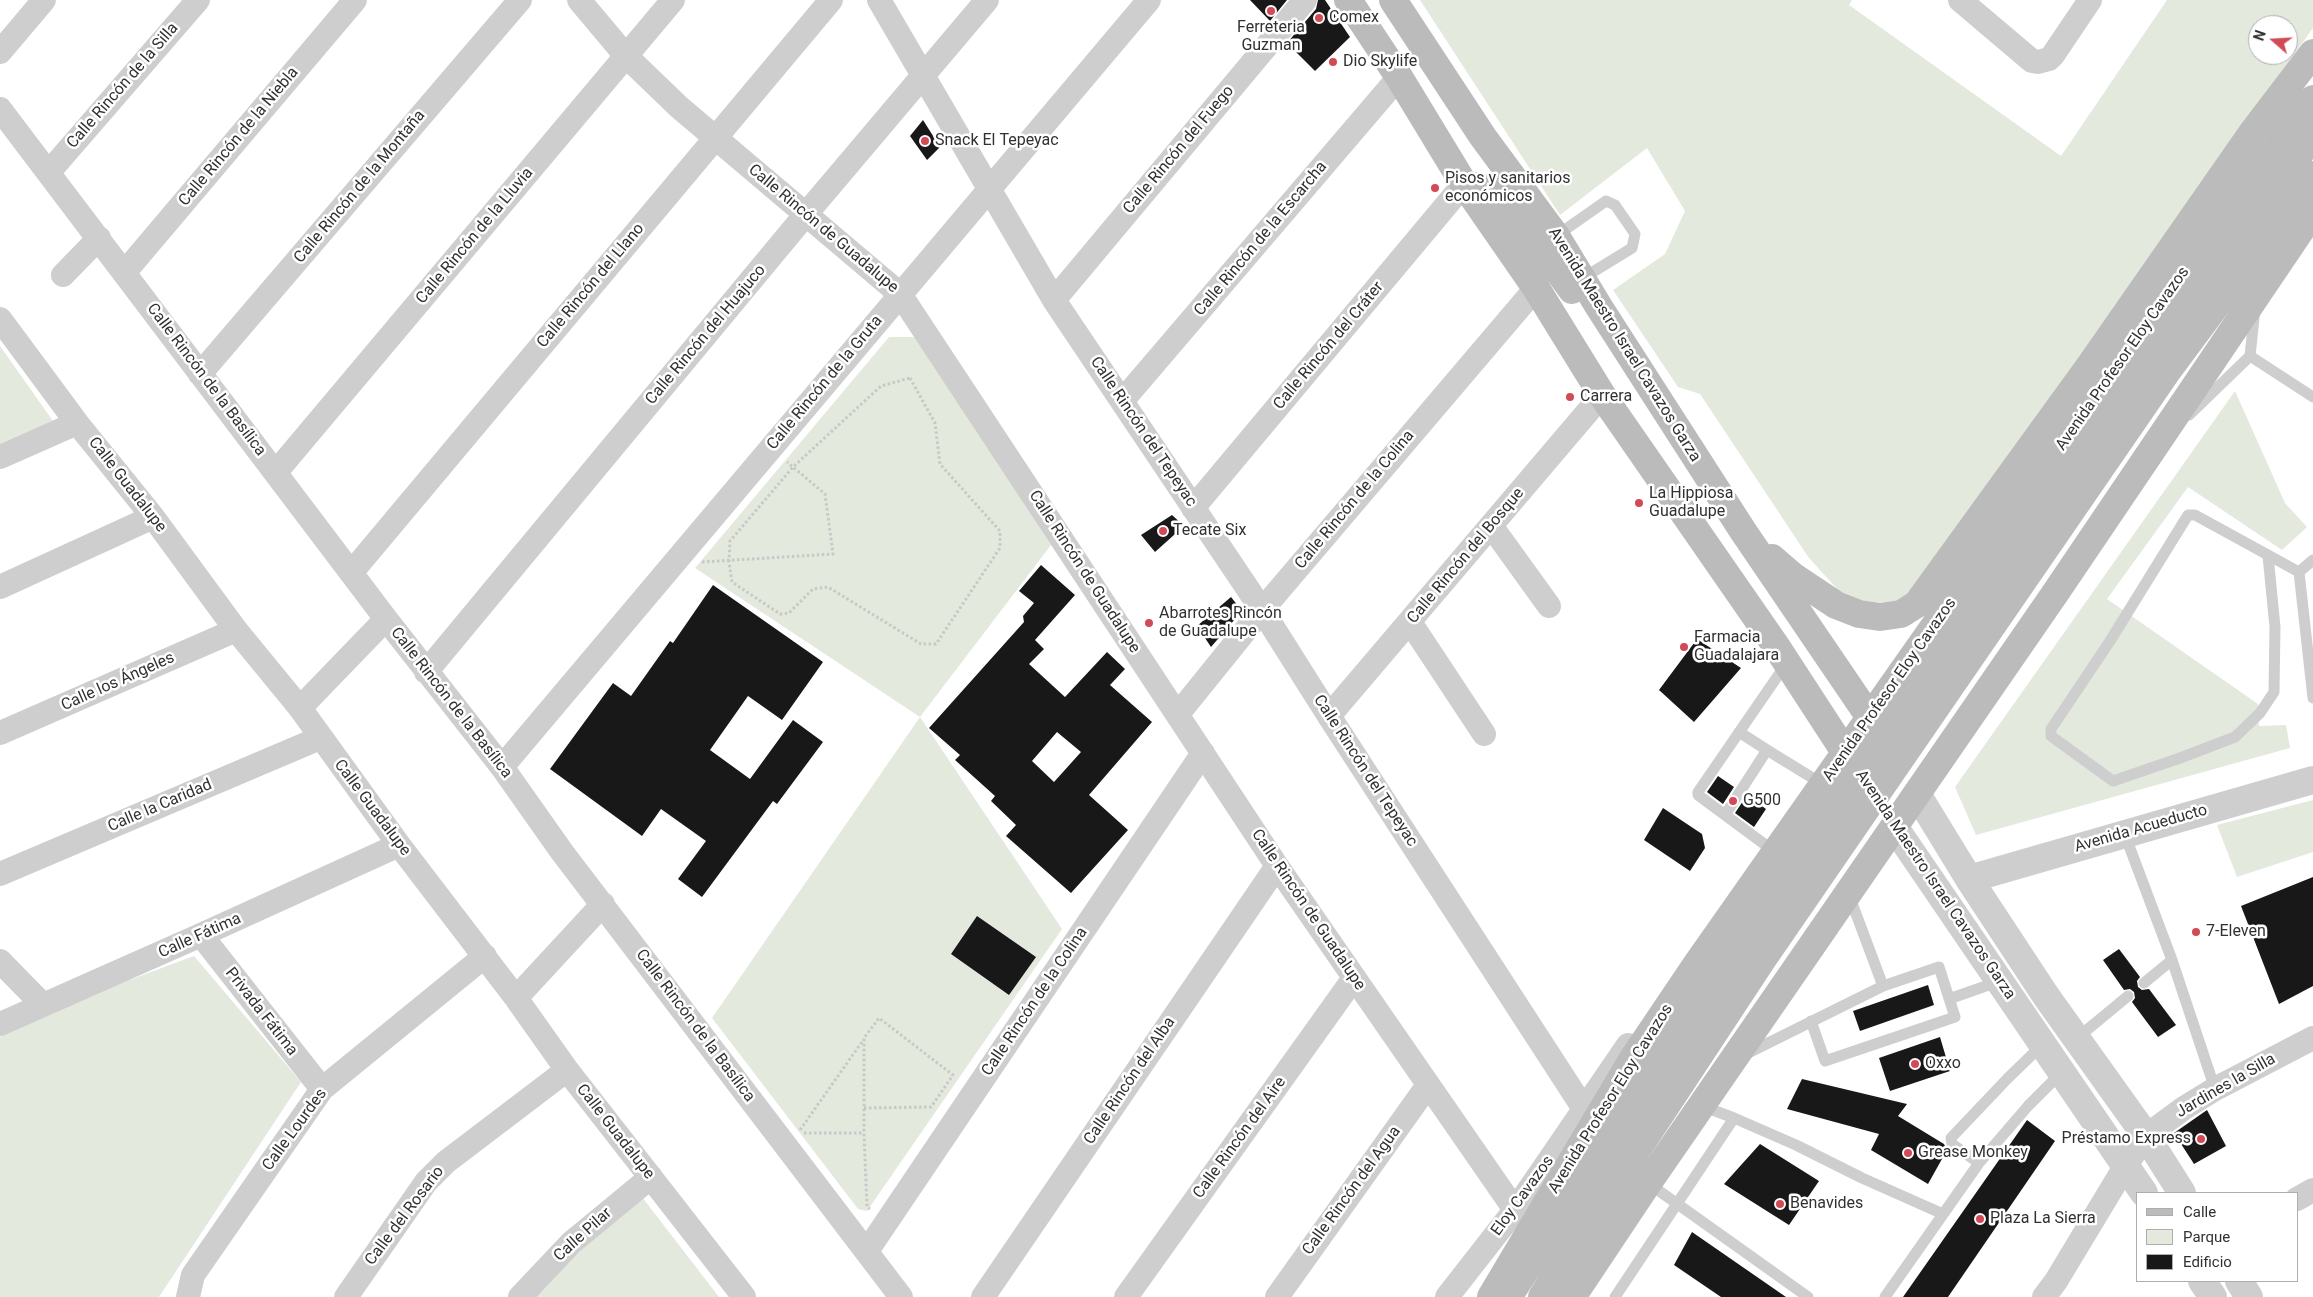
<!DOCTYPE html>
<html>
<head>
<meta charset="utf-8">
<style>
	body { margin:0 }
	#map { position:relative; width:2313px; height:1297px; overflow:hidden; background:#fff; font-family:Roboto,sans-serif }
	canvas { display:block }
	.legend { position:absolute; left:2136px; top:1192px; width:162px; height:90px; box-sizing:border-box; background:#fff; border:1px solid #adadad; margin:0; padding:6px 9px; list-style:none; font-size:15px; color:#313131 }
	.legend li { display:flex; align-items:center; gap:10px; height:25px }
	.legend b { width:25px; border:1px solid #adadad }
	.north { position:absolute; left:2248px; top:15px; width:50px; height:50px; box-sizing:border-box; background:#fff; border:1px solid #adadad; border-radius:50%; rotate:289deg; font-size:14px; font-weight:700; line-height:20px; text-align:center; color:#313131 }
	.north::after { content:''; display:block; margin:auto; width:18px; height:22px; background:#d14a55; clip-path:polygon(50% 0,100% 100%,50% 72%,0 100%) }
</style>
</head>
<body>
<div id="map">
<canvas width="2313" height="1297"></canvas>
<ul class="legend">
<li><b style="height:6px;background:#bbb"></b>Calle</li>
<li><b style="height:14px;background:#e4e9de"></b>Parque</li>
<li><b style="height:14px;background:#181818"></b>Edificio</li>
</ul>
<div class="north">N</div>
</div>
<script>
const c = document.querySelector('canvas').getContext('2d');
c.lineJoin = 'round';
function paint(path, color) {
  c.fillStyle = color;
  c.fill(path, 'evenodd');
}
function poly(rows) {
  const path = new Path2D();
  for (const r of rows) {
    path.moveTo(r[0], r[1]);
    for (let i = 2; i < r.length; i += 2) path.lineTo(r[i], r[i + 1]);
  }
  return path;
}
function trace(path, color, width, dash) {
  c.strokeStyle = color;
  c.lineWidth = width;
  c.lineCap = dash ? 'butt' : 'round';
  c.setLineDash(dash || []);
  c.stroke(path);
}
function drawText(font, color, halo, rows, align = 'center') {
  c.font = font + ' Roboto,sans-serif';
  c.lineWidth = 5;
  c.setLineDash([]);
  c.textBaseline = 'middle';
  c.strokeStyle = halo;
  c.fillStyle = color;
  for (const [text, x, y, turn = 0] of rows) {
    c.save();
    c.translate(x, y);
    c.rotate((+turn || 0) * Math.PI / 180);
    c.textAlign = isNaN(turn) ? turn : align;
    if (halo) c.strokeText(text, 0, 0);
    c.fillText(text, 0, 0);
    c.restore();
  }
}
paint(poly([
	[1420,0,1852,0,1849,5,2061,156,2167,0,2313,0,2313,28,1912,595,1896,602,1867,603,1839,591,1809,558,1700,394,1678,387,1613,290,1665,254,1685,211,1647,148,1560,215],
	[2258,25,2288,25,2288,55,2258,55],
	[889,337,917,337,1051,545,920,717,1062,929,867,1211,858,1209,712,1018,920,717,695,568],
	[0,346,53,421,0,444],
	[2235,391,2285,503,2307,527,2282,550,2188,487,2107,599,2258,704,2259,726,2286,725,2290,748,1976,835,1955,787],
	[2313,800,2313,852,2237,877,2217,825],
	[194,956,301,1082,159,1297,0,1297,0,1037,35,1015],
	[642,1197,719,1297,530,1297,548,1277]
]), '#e4e9de');
paint(poly([
	[1250,0,1287,0,1270,21],
	[1318,0,1325,0,1350,37,1315,71,1287,43,1316,9],
	[923,120,940,147,927,160,910,136],
	[1172,515,1184,526,1155,552,1141,535],
	[1041,565,1075,595,1035,640,1044,649,1029,664,1065,697,1107,652,1125,669,1110,685,1152,722,1089,795,1128,830,1071,893,1006,836,1016,825,991,801,995,796,955,760,960,755,929,728,1024,622,1023,616,1034,603,1019,591],
	[1057,732,1081,752,1054,782,1032,761],
	[713,585,823,662,782,720,748,696,710,750,750,779,793,720,823,742,777,804,773,801,702,897,678,879,706,841,661,809,642,836,550,769,613,683,631,696,670,641,673,643],
	[1231,597,1242,611,1211,647,1197,626],
	[1697,639,1741,668,1694,722,1659,690],
	[1718,776,1734,787,1723,804,1707,792],
	[1747,795,1766,809,1754,827,1735,813],
	[1663,808,1702,834,1705,848,1690,871,1644,840],
	[2313,877,2313,986,2279,1004,2241,906],
	[977,916,1036,957,1009,995,951,954],
	[2119,949,2140,977,2137,981,2138,987,2142,990,2149,989,2176,1025,2158,1037,2132,1002,2135,998,2134,992,2130,989,2124,990,2103,960],
	[1928,985,1934,1005,1860,1031,1853,1011],
	[1940,1037,1950,1071,1890,1091,1879,1058],
	[1802,1079,1907,1104,1898,1116,1944,1144,1947,1150,1928,1184,1871,1150,1879,1134,1787,1109],
	[2207,1110,2226,1146,2194,1164,2174,1133],
	[2027,1120,2055,1141,1948,1297,1903,1297],
	[1760,1144,1819,1181,1789,1225,1724,1184],
	[1692,1232,1786,1297,1721,1297,1674,1265]
]), '#181818');
trace(poly([
	[910,378,935,423,940,464,1000,531,1000,548,936,644,921,644,828,587,813,589,789,613,780,614,732,582,729,562,730,541,793,467,881,386,910,378],
	[702,562,833,554,825,494,787,462],
	[864,1108,931,1107,953,1075,879,1018,864,1038,864,1133,867,1207,870,1209],
	[800,1130,864,1039],
	[804,1133,864,1133]
]), '#c8c8c8', 3, [2.5, 2.5]);
trace(poly([
	[1556,236,1606,201,1615,205,1635,234,1632,248,1583,278],
	[2250,356,2313,397],
	[2189,415,2250,356,2255,309],
	[2268,556,2275,627,2274,692,2260,713,2235,737,2180,758,2113,781,2051,736,2051,729,2110,641,2188,515,2195,515,2299,572],
	[2299,572,2313,698],
	[2299,572,2313,560],
	[1739,732,1767,750],
	[1725,815,1767,750,1824,785],
	[2125,835,2172,960,2215,1089],
	[1775,852,1698,795,1698,792,1786,664],
	[2144,983,2172,960],
	[1949,999,2000,981],
	[1811,1021,1825,1061,1955,1017,1939,967,1883,986],
	[2076,1039,2128,996],
	[1744,1055,1883,986,1849,895],
	[1702,1106,1734,1118,1796,1145,1862,1178,1943,1214],
	[1979,1163,1952,1144,1951,1138,2007,1079,2043,1044],
	[1648,1183,1808,1297],
	[1615,1297,1734,1118],
	[1885,1297,1979,1163,2028,1106,2062,1072]
]), '#cecece', 11);
trace(poly([
	[579,0,626,56,679,107,900,294,1277,866,1515,1210],
	[879,0,1054,300,1262,610,1329,716,1584,1109],
	[1960,0,2032,61,2038,62,2049,59,2053,55,2090,0],
	[0,52,44,0],
	[0,109,386,619,502,767,562,852,901,1297],
	[49,172,198,0],
	[124,273,355,0],
	[63,275,99,238],
	[1054,300,1305,0],
	[0,319,77,423,153,517,236,630,300,708,399,845,516,998,567,1070,744,1297],
	[200,374,520,0],
	[1123,400,1399,77],
	[0,457,77,423],
	[276,472,673,0],
	[1193,508,1464,184],
	[1492,527,1549,606],
	[351,573,831,0],
	[0,587,153,517],
	[1410,622,1484,734],
	[426,672,806,214,987,0],
	[300,708,386,619],
	[1178,714,1262,610,1536,288],
	[1329,716,1602,395],
	[0,733,236,630],
	[502,767,1149,0],
	[0,874,320,738],
	[201,935,322,1089],
	[0,961,43,1005],
	[516,998,603,904],
	[0,1024,201,935,399,845],
	[2297,1199,2313,1190],
	[867,1251,1203,753],
	[188,1297,193,1275,322,1089,485,956],
	[346,1297,426,1182,446,1162,567,1070],
	[520,1297,571,1243,651,1177],
	[983,1297,1277,866],
	[1126,1297,1354,978],
	[1277,1297,1428,1085],
	[1447,1297,1515,1210,1628,1045],
	[2044,1297,2056,1281,2126,1165,2146,1136,2184,1108,2215,1089,2313,1038]
]), '#cecece', 24);
trace(poly([
	[1917,794,1969,879,2046,996,2146,1136,2182,1193],
	[1895,828,2144,1193],
	[1969,879,2313,780],
	[2202,1281,2213,1297],
	[2239,1281,2249,1297]
]), '#cecece', 28);
trace(poly([
	[1348,0,1399,77,1464,184,1536,288,1602,395,1776,646,1854,766],
	[1393,0,1483,137,1556,236,1599,307,1743,531,1879,731],
	[1464,184,1491,190,1514,210,1572,290],
	[1772,558,1794,577,1836,605,1859,614,1880,617,1901,614,1917,604,2091,364,2252,133,2313,53],
	[1491,1297,1634,1057,1696,965,2198,251,2313,99],
	[1572,1297,1648,1183,2056,592,2313,212]
]), '#bbb', 28);
trace(poly([
	[1508,1297,1686,1025,1883,738,2064,479,2313,135],
	[1542,1297,1577,1241,1762,960,2166,373,2313,175]
]), '#bbb', 28);
for (const [x, y, r, color] of [
	[1271,11,5,"#d14a55"],
	[1319,18,5,"#d14a55"],
	[1333,62,5,"#d14a55"],
	[925,141,5,"#d14a55"],
	[1435,188,5,"#d14a55"],
	[1570,397,5,"#d14a55"],
	[1639,503,5,"#d14a55"],
	[1163,531,5,"#d14a55"],
	[1149,623,5,"#d14a55"],
	[1684,647,5,"#d14a55"],
	[1733,801,5,"#d14a55"],
	[2196,932,5,"#d14a55"],
	[1915,1064,5,"#d14a55"],
	[2201,1139,5,"#d14a55"],
	[1908,1153,5,"#d14a55"],
	[1780,1204,5,"#d14a55"],
	[1980,1219,5,"#d14a55"]
]) {
  const dot = new Path2D();
  dot.arc(x, y, r, 0, 2 * Math.PI);
  c.fillStyle = color;
  c.fill(dot);
  trace(dot, '#fff', 2);
}
drawText('16px', '#313131', '#fff', [
	["Comex",1329,18],
	["Ferreteria",1271,28,"center"],
	["Guzman",1271,46,"center"],
	["Dio Skylife",1343,62],
	["Snack El Tepeyac",935,141],
	["Pisos y sanitarios",1445,179],
	["económicos",1445,197],
	["Carrera",1580,397],
	["La Hippiosa",1649,494],
	["Guadalupe",1649,512],
	["Tecate Six",1173,531],
	["Abarrotes Rincón",1159,614],
	["de Guadalupe",1159,632],
	["Farmacia",1694,638],
	["Guadalajara",1694,656],
	["G500",1743,801],
	["7-Eleven",2206,932],
	["Oxxo",1925,1064],
	["Préstamo Express",2191,1139,"right"],
	["Grease Monkey",1918,1153],
	["Benavides",1790,1204],
	["Plaza La Sierra",1990,1219]
], 'left');
drawText('16px', '#313131', '#fff', [
	["Calle Rincón de la Silla",123,86,-49],
	["Calle Rincón de la Niebla",239,137,-50],
	["Calle Rincón del Fuego",1179,150,-50],
	["Calle Rincón de la Montaña",360,187,-50],
	["Calle Rincón de Guadalupe",823,229,40],
	["Calle Rincón de la Lluvia",475,236,-50],
	["Calle Rincón de la Escarcha",1261,239,-50],
	["Calle Rincón del Llano",591,286,-50],
	["Calle Rincón del Huajuco",706,335,-50],
	["Avenida Maestro Israel Cavazos Garza",1624,345,58],
	["Calle Rincón del Cráter",1329,346,-50],
	["Avenida Profesor Eloy Cavazos",2123,359,-55],
	["Calle Rincón de la Basílica",206,380,53],
	["Calle Rincón de la Gruta",825,383,-50],
	["Calle Rincón del Tepeyac",1143,432,56],
	["Calle Guadalupe",127,485,52],
	["Calle Rincón de la Colina",1355,500,-50],
	["Calle Rincón del Bosque",1466,556,-50],
	["Calle Rincón de Guadalupe",1084,572,57],
	["Calle los Ángeles",118,682,-24],
	["Avenida Profesor Eloy Cavazos",1890,690,-55],
	["Calle Rincón de la Basílica",451,703,52],
	["Calle Rincón del Tepeyac",1365,771,57],
	["Calle la Caridad",160,806,-23],
	["Calle Guadalupe",372,808,53],
	["Avenida Acueducto",2141,829,-16],
	["Avenida Maestro Israel Cavazos Garza",1935,885,56],
	["Calle Rincón de Guadalupe",1308,910,56],
	["Calle Fátima",200,936,-24],
	["Calle Rincón de la Colina",1035,1002,-56],
	["Privada Fátima",261,1012,52],
	["Calle Rincón de la Basílica",695,1026,53],
	["Calle Rincón del Alba",1130,1081,-56],
	["Jardines la Silla",2226,1086,-30],
	["Avenida Profesor Eloy Cavazos",1611,1099,-58],
	["Calle Lourdes",295,1130,-54],
	["Calle Guadalupe",615,1132,52],
	["Calle Rincón del Aire",1240,1138,-54],
	["Calle Rincón del Agua",1352,1191,-54],
	["Eloy Cavazos",1523,1196,-54],
	["Calle del Rosario",405,1216,-53],
	["Calle Pilar",583,1235,-42]
]);
</script>
</body>
</html>
